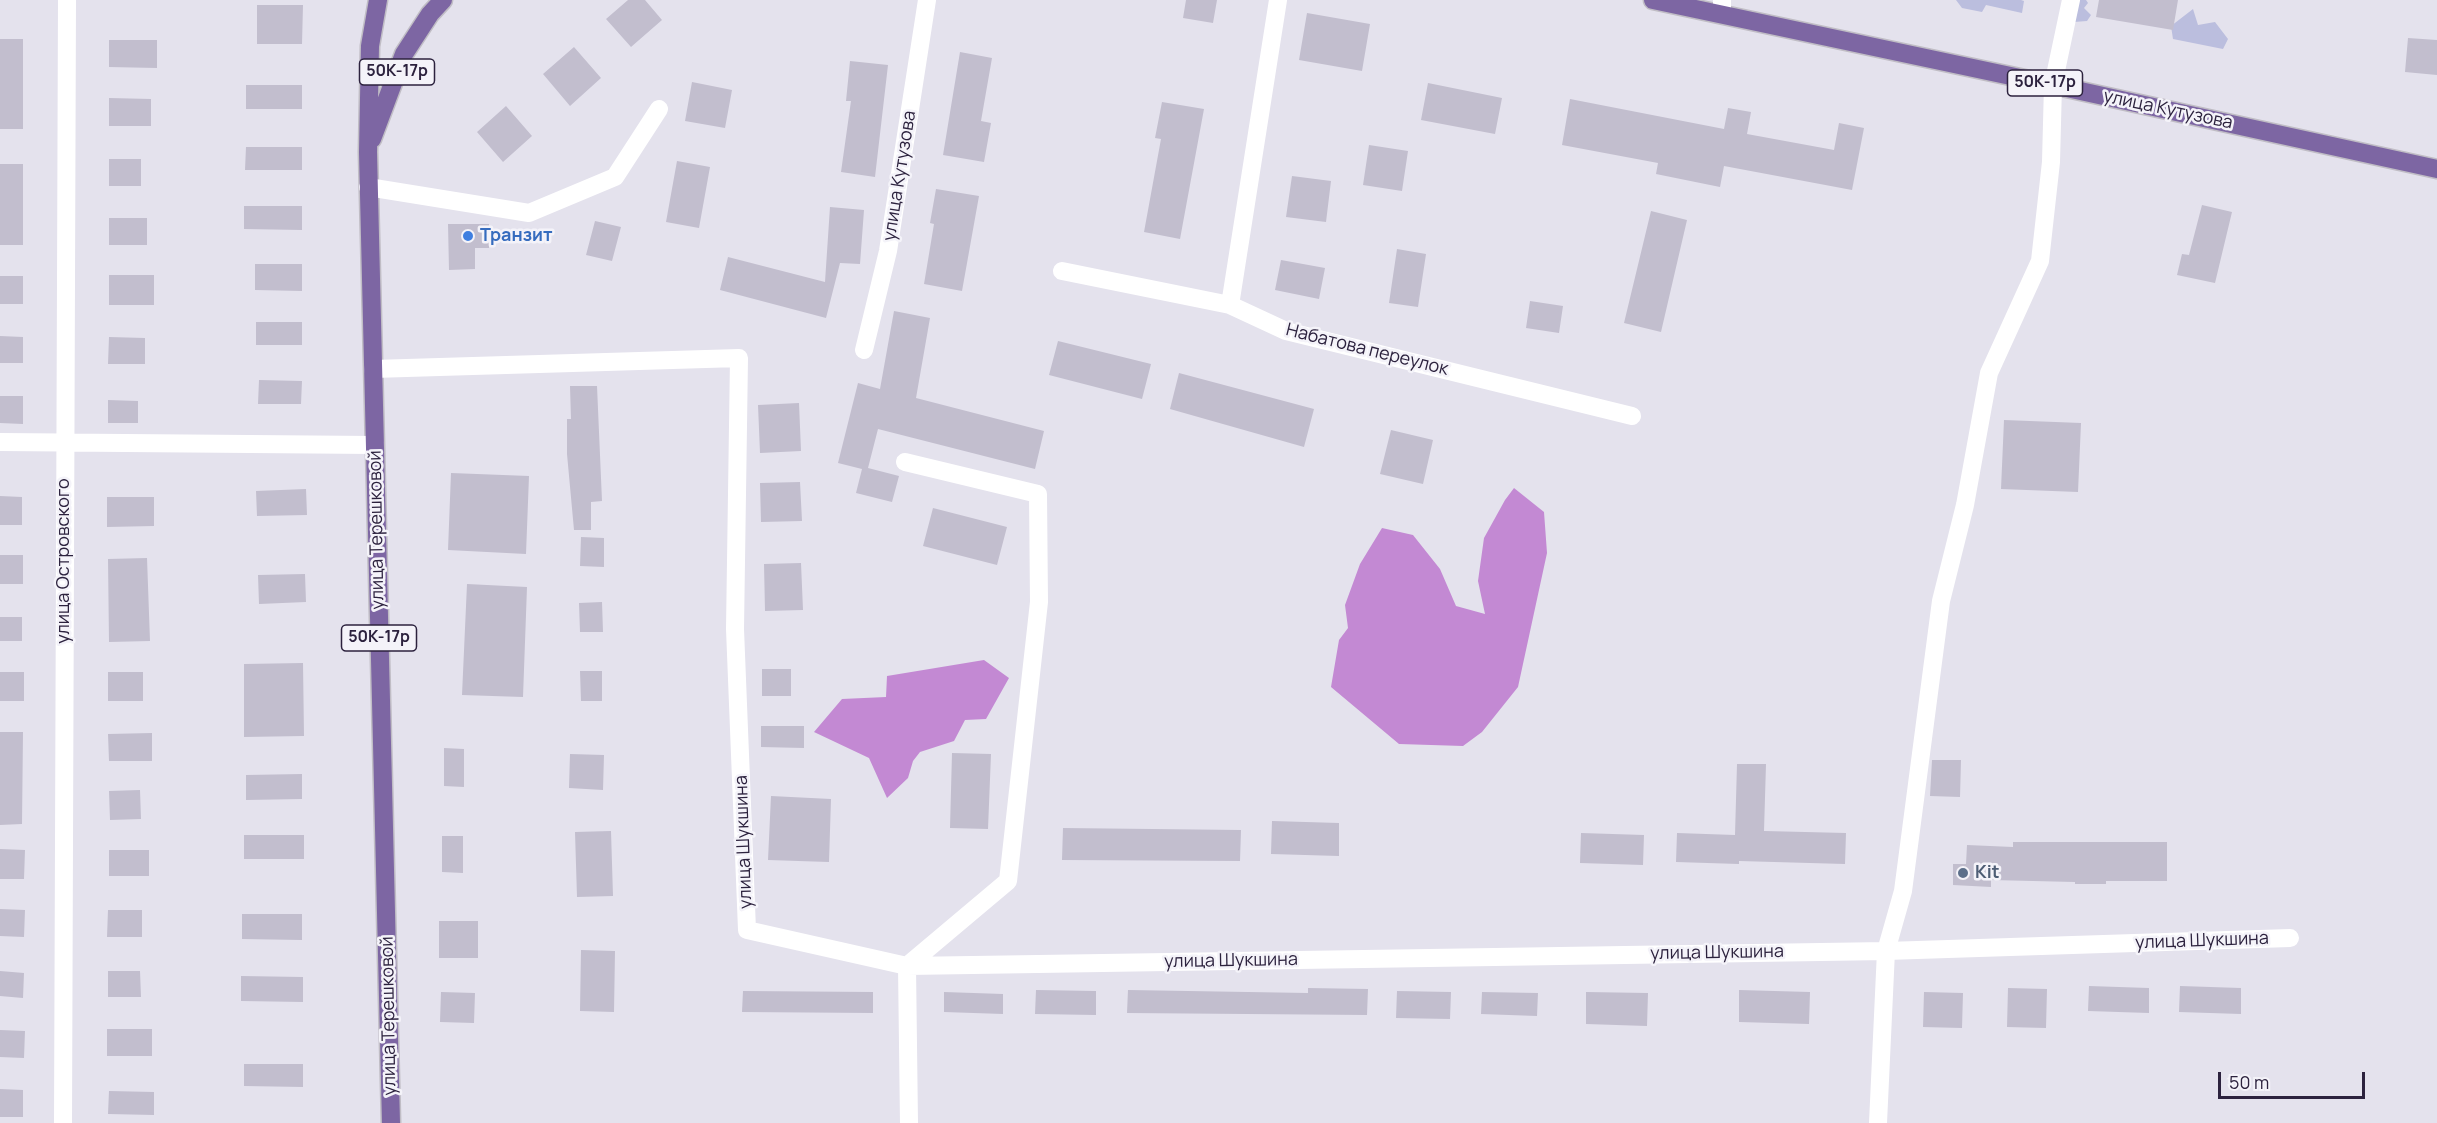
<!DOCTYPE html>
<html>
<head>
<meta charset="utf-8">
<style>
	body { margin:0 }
	#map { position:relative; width:2437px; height:1123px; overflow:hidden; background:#e4e2ed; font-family:Manrope,sans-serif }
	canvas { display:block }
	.scale { position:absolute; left:2218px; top:1072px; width:147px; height:27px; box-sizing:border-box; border:3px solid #2c223e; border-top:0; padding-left:8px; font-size:18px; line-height:21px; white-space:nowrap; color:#2c223e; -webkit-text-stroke:4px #f4f3f9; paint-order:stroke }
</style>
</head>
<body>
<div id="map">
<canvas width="2437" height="1123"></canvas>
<div class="scale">50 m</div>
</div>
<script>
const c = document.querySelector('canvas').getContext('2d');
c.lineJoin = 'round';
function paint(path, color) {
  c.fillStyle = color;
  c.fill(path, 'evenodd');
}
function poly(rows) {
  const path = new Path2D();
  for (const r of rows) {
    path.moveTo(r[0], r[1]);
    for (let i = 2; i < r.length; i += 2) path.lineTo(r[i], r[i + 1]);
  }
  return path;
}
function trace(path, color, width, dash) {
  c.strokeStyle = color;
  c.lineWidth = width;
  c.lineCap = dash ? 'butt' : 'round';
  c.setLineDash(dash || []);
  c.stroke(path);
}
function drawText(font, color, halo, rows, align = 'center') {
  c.font = font + ' Manrope,sans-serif';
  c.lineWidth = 5;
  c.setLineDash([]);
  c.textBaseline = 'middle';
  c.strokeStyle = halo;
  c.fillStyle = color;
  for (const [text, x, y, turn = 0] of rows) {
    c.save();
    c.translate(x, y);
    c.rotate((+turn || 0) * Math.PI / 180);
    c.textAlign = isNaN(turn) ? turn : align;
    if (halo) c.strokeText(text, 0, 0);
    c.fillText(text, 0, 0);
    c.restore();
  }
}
paint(poly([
	[1956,0,2021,0,2024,1,2022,13,1986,5,1982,12,1962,8],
	[2068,0,2086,0,2088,3,2084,8,2091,15,2087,21,2074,22],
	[2193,9,2198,25,2215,22,2228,39,2223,49,2173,39,2171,26]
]), '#bbbede');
paint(poly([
	[1514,488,1544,512,1547,553,1518,687,1482,732,1463,746,1399,744,1331,687,1339,640,1348,628,1345,605,1360,564,1382,528,1413,535,1440,569,1456,606,1485,614,1478,581,1484,538,1505,500],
	[984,660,1009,678,986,719,965,720,954,741,920,752,913,761,908,778,887,798,869,758,814,732,842,699,886,697,887,676]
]), '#c389d3');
paint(poly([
	[628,0,645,0,662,20,631,47,606,19],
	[1186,0,1217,0,1213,23,1183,18],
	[2099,0,2178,0,2173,30,2096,17],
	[257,5,303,5,302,44,257,44],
	[1307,13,1370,24,1362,71,1299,60],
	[2408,38,2437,40,2437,75,2405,72],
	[0,39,23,39,23,129,0,129],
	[109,40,157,40,157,68,109,67],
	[574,47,601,78,570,106,543,74],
	[960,52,992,58,981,121,991,123,984,162,943,155],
	[850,61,888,65,875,177,841,172,851,101,846,101],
	[692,82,732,90,725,128,685,121],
	[1428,83,1502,98,1495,134,1421,120],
	[246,85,302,85,302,109,246,109],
	[109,98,151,99,151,126,109,126],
	[1570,99,1724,129,1728,108,1751,112,1747,134,1834,150,1839,123,1864,128,1852,190,1724,166,1720,187,1656,174,1658,163,1562,145],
	[1162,102,1204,109,1180,239,1144,232,1161,139,1155,138],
	[506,106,532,136,503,162,477,132],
	[1369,145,1408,151,1402,191,1363,185],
	[246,147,302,147,302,170,245,170],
	[109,159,141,159,141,186,109,186],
	[677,161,710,167,699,228,666,222],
	[0,164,23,164,23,245,0,245],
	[1292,176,1331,181,1326,222,1286,217],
	[936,189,979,196,962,291,924,284,934,224,930,223],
	[2202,205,2232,212,2215,283,2177,275,2182,254,2189,255],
	[244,206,302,206,302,230,244,229],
	[830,207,864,210,860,264,840,263,826,318,720,290,728,257,825,282],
	[1651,211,1687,220,1661,332,1624,323],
	[109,218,147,218,147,245,109,245],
	[595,221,621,227,612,261,586,255],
	[448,224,489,224,489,248,475,248,475,269,449,270],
	[1397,249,1426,254,1418,307,1389,303],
	[1281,260,1325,268,1319,299,1275,290],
	[255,264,302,264,302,291,255,290],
	[109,275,154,275,154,305,109,305],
	[0,276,23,276,23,304,0,304],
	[1530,301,1563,306,1559,333,1526,328],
	[894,311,930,318,916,398,1044,431,1035,469,878,429,868,468,899,476,892,502,856,493,862,469,838,463,858,383,880,389],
	[256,322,302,322,302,345,256,345],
	[0,336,23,337,23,363,0,363],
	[109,337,145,338,145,364,108,364],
	[1058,341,1151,364,1142,399,1049,375],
	[1179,373,1314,409,1304,447,1170,409],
	[259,380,302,381,301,404,258,404],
	[570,386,597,386,602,501,591,502,591,530,574,530,567,454,567,419,571,419],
	[0,396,23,396,23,424,0,423],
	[108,400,138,401,138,423,108,423],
	[799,403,801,451,760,453,758,405],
	[2004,420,2081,423,2078,492,2001,489],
	[1391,430,1433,440,1423,484,1380,474],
	[451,473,529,476,526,554,448,550],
	[800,482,802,521,761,522,760,483],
	[306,489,307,515,257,516,256,491],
	[0,496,22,497,22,525,0,525],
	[107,497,154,497,154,526,107,527],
	[933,508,1007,527,997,565,923,546],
	[581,537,604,538,604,567,580,566],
	[0,555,23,555,23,584,0,584],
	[147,558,150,641,109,642,108,559],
	[801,563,803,610,765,611,764,564],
	[305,574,306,602,259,604,258,575],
	[467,584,527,587,523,697,462,695],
	[602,602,603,632,580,632,579,603],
	[0,617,22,617,22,641,0,641],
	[303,663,304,736,244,737,244,664],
	[762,669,791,669,791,696,762,696],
	[580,671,602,671,602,701,581,701],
	[0,672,24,672,24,701,0,701],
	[108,672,143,672,143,701,108,701],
	[761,726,804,726,804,748,761,747],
	[0,732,23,732,22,824,0,825],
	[152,733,152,761,109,761,108,734],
	[444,748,464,749,464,787,444,786],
	[952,753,991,754,988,829,950,828],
	[570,754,604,755,603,790,569,788],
	[1932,760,1961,760,1960,797,1930,796],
	[1737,764,1766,764,1764,831,1846,833,1845,864,1739,861,1739,864,1676,862,1677,833,1735,835],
	[302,774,302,799,246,800,246,775],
	[140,790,141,819,110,820,109,791],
	[771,796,831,799,829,862,768,860],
	[1272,821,1339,823,1339,856,1271,854],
	[1063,828,1241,830,1240,861,1062,860],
	[611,831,613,896,577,897,575,832],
	[1581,833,1644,835,1643,865,1580,863],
	[244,835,304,835,304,859,244,859],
	[442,836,463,836,463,873,442,872],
	[2013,842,2167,842,2167,881,2106,881,2106,884,2075,884,2075,882,1991,880,1991,887,1953,885,1953,864,1966,864,1967,845,2013,847],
	[0,849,25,850,24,879,0,879],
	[109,850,149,850,149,876,109,876],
	[0,909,25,910,24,937,0,936],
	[108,910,142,910,142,937,107,937],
	[242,914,302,914,302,940,242,939],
	[439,921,478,921,478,958,439,958],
	[581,950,615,951,614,1012,580,1011],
	[0,971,24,973,23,998,0,996],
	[108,971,140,971,141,997,108,997],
	[241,976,303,977,303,1002,241,1001],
	[2089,986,2149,988,2149,1013,2088,1011],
	[2180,986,2241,988,2241,1014,2179,1012],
	[1308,988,1368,989,1367,1015,1127,1013,1128,990,1308,993],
	[2008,988,2047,989,2046,1028,2007,1027],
	[1036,990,1096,991,1096,1015,1035,1014],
	[1739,990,1810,992,1809,1024,1739,1022],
	[743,991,873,992,873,1013,742,1012],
	[1397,991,1451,992,1450,1019,1396,1018],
	[441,992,475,993,474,1023,440,1022],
	[944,992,1003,994,1003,1014,944,1012],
	[1482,992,1538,993,1537,1016,1481,1014],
	[1586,992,1648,993,1647,1026,1586,1024],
	[1924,992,1963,993,1962,1028,1923,1027],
	[107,1029,152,1029,152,1056,107,1056],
	[0,1030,25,1031,24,1058,0,1057],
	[244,1064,303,1064,303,1087,244,1086],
	[0,1089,23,1090,23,1117,0,1117],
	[109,1091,154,1092,154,1115,108,1114]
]), '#c2bece');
const major = poly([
	[378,0,370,46,368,152,391,1123],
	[1653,0,2053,85,2437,169],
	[372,139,404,54,430,14,443,0]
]);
trace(major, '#c0bdc5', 21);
trace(poly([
	[1278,0,1230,305,1286,331,1632,416],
	[1722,14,1722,0],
	[368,187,529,213,615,177,659,109],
	[1062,271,1230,305],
	[864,350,888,251,927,0],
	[373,369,739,358,735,629,747,930,907,966,1886,951,2290,938],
	[0,442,375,445],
	[905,462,1038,494,1039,602,1008,881,907,966,909,1123],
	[63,1123,67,0],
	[1878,1123,1886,951,1903,891,1941,601,1965,505,1989,373,2040,261,2051,162,2053,85,2071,0]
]), '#fff', 18);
trace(major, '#7d66a3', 18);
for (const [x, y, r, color] of [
	[468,236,6,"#3f7fe0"],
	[1963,873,6,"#5c6f8a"]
]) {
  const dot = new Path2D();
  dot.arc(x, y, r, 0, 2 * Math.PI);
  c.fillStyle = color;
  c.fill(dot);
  trace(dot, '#f4f3f9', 2);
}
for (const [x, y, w] of [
	[397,72,75],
	[2045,83,75],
	[379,638,75]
]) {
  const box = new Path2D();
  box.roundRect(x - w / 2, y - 13, w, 26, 4.5);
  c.fillStyle = '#f4f3f9';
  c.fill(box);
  trace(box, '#2c223e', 1.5);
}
drawText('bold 16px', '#2c223e', null, [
	["50К-17р",397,72],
	["50К-17р",2045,83],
	["50К-17р",379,638]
]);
drawText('18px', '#2c223e', '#f4f3f9', [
	["улица Кутузова",2168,110,12],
	["улица Кутузова",900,176,-81],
	["Набатова переулок",1367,350,14],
	["улица Терешковой",377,530,-91],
	["улица Островского",64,561,-90],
	["улица Шукшина",744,842,-92],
	["улица Шукшина",2202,941,-2],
	["улица Шукшина",1717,953,-1],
	["улица Шукшина",1231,961,-1],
	["улица Терешковой",389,1016,-91]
]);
drawText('bold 18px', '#366cbe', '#f4f3f9', [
	["Транзит",480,236]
], 'left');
drawText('bold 18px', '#4e5e75', '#f4f3f9', [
	["Kit",1975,873]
], 'left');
</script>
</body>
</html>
